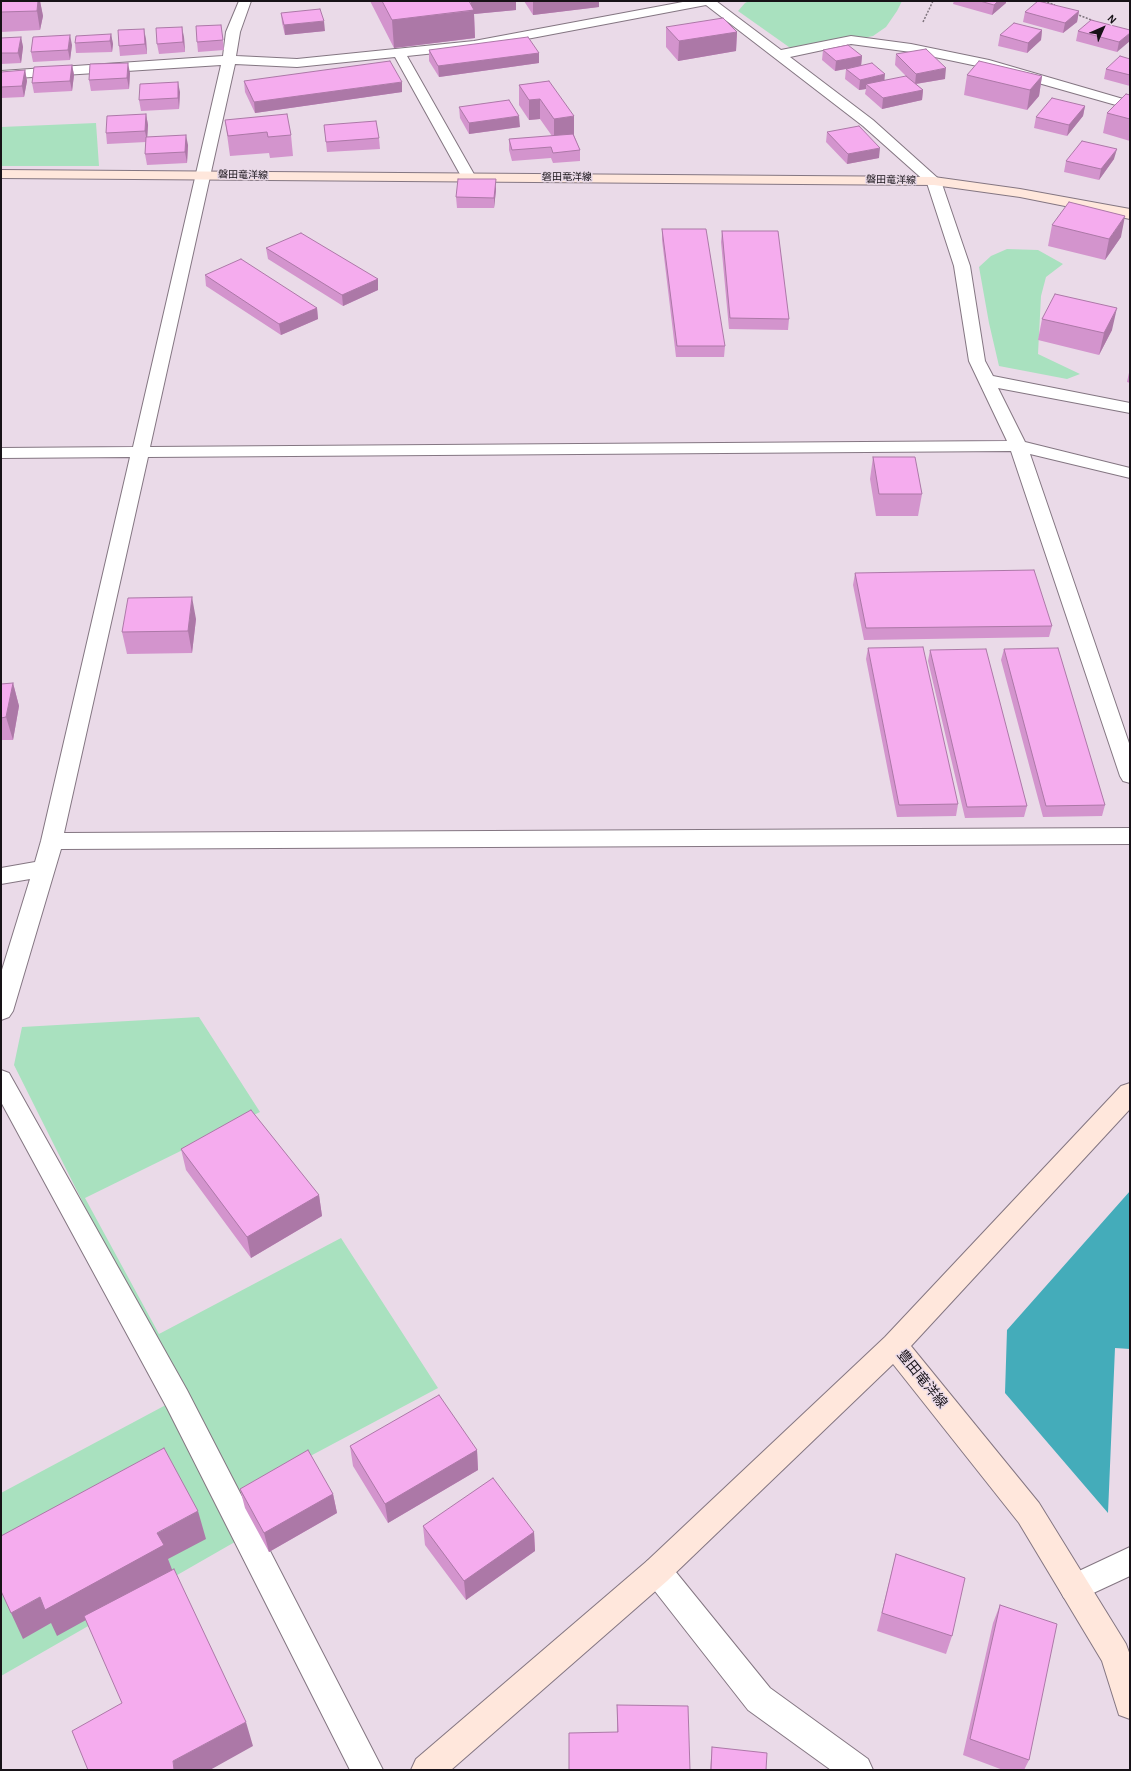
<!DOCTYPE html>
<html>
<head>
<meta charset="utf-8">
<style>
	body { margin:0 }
	#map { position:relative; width:1131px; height:1771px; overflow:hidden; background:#eadae8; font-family:"Alegreya Sans",sans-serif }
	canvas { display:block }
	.frame { position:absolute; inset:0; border:2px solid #171217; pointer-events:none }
	.north { position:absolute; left:1083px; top:8px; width:40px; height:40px; -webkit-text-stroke:3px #eadae8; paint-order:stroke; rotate:45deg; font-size:11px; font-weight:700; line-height:16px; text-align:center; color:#171217 }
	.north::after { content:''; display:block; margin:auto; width:14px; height:18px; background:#171217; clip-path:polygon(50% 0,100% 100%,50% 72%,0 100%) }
</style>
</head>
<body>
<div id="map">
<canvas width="1131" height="1771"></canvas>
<div class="frame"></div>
<div class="north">N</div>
</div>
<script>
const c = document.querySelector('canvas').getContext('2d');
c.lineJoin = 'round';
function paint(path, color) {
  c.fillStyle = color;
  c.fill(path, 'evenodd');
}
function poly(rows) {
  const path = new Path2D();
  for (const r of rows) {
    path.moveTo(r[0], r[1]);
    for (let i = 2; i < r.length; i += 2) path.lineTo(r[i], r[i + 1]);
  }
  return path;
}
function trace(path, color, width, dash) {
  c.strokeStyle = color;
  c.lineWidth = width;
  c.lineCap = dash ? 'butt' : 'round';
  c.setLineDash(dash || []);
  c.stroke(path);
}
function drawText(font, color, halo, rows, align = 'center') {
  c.font = font + ' "Alegreya Sans","Noto Sans JP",sans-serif';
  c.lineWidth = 3;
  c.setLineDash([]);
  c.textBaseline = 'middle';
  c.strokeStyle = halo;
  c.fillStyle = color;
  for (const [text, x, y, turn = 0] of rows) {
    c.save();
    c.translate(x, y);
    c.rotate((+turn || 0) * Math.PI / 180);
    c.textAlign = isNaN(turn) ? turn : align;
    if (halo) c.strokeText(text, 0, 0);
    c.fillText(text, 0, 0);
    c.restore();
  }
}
paint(poly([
	[749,1,902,1,897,11,886,27,873,36,796,52,738,11,745,3],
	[96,123,99,166,1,166,1,127],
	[1007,249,1038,250,1063,264,1046,277,1041,296,1038,354,1080,374,1067,379,999,366,989,323,979,267,991,256],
	[199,1017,260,1112,85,1198,159,1334,341,1238,438,1388,239,1494,367,1770,14,1065,22,1027],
	[177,1399,247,1535,1,1676,1,1493]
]), '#a9e1bf');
paint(poly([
	[1130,1191,1130,1349,1115,1348,1108,1513,1005,1393,1007,1330]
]), '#44acba');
const street = poly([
	[239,1,251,1,240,32,236,56,297,59,474,41,688,1,716,1,781,50,851,36,911,44,989,60,1130,101,1130,109,982,67,911,52,851,44,790,57,873,120,941,181,970,266,985,361,993,376,1130,403,1130,413,998,388,1025,442,1130,468,1130,478,1030,454,1130,746,1130,783,1123,781,1120,776,1011,451,148,457,64,833,1130,828,1130,844,61,849,13,1011,9,1017,1,1020,1,973,30,879,1,884,1,868,35,862,41,841,130,457,1,458,1,448,133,447,221,65,1,79,1,71,223,56,226,32,239,1],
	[706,5,863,126,927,183,954,266,969,361,1007,441,150,447,235,64,297,67,395,57,461,176,463,179,468,180,473,179,475,176,407,56,474,49,706,5],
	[1,1070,9,1073,187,1390,383,1770,350,1770,167,1408,1,1102,1,1070],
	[1130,1547,1130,1576,1074,1602,1064,1598,1059,1588,1064,1578,1130,1547],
	[657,1557,667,1561,770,1688,868,1759,873,1770,831,1770,748,1710,647,1581,642,1571,647,1561,657,1557]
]);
const secondary = poly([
	[1,170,934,177,1020,189,1130,209,1130,219,1020,197,934,185,1,178,1,170],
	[1130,1083,1130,1109,911,1346,1039,1503,1126,1644,1130,1655,1130,1719,1119,1715,1102,1661,1019,1523,893,1364,667,1581,451,1770,411,1770,416,1759,647,1561,885,1337,1121,1086,1130,1083]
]);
trace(street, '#847682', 2);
trace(secondary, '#847682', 2);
trace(poly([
	[1044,1,1055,5],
	[1076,14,1094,21],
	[923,22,933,1]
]), '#7f757e', 1.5, [2, 1.5]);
paint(street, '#fff');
paint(secondary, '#ffe7dc');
paint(poly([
	[1,1,40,1,43,16,40,30,1,32],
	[370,1,516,1,516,10,474,14,475,38,394,48],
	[524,1,599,1,599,7,533,15],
	[954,1,1006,1,1006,3,992,15,953,4],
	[1079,11,1077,22,1063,33,1023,22,1025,12],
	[281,13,325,31,285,35,282,23],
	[221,25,224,50,198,52,197,42],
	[666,27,737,32,736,51,678,61,666,47],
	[1042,30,1041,40,1027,53,998,46,1000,35],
	[1130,30,1117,52,1076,41,1078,31],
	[111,34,113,44,112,52,76,53,75,43],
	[21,37,23,47,21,63,1,64,1,38],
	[184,37,185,52,159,54,157,44],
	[146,39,147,54,120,56,119,46],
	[72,45,70,60,33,62,31,52],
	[429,50,539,53,539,63,439,77,429,61],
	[823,50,862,56,861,66,885,80,907,77,895,65,896,54,945,79,916,84,923,90,922,100,882,109,865,94,866,89,859,90,845,79,846,69,835,71,822,60],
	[1130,59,1130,86,1104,79,1106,69],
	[72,65,74,75,72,91,34,93,32,83],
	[25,70,27,81,24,97,1,98,1,72],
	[130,73,129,89,91,91,89,80],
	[967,75,1042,76,1039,96,1027,110,964,95],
	[244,81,402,92,255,113,245,92],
	[549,81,574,135,580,150,580,161,553,163,551,158,512,161,509,150,509,139,552,136,540,119,529,120,519,105,519,85],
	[180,92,179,109,141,111,139,100],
	[1130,95,1130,141,1103,133,1107,113],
	[1085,106,1083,116,1067,136,1034,128,1036,117],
	[459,107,520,127,469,134,460,118],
	[146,114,148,125,147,137,188,145,187,163,147,165,145,154,146,142,107,144,106,133],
	[225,120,291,135,293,156,270,158,269,153,230,156],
	[324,125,379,138,380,149,327,152],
	[827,132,879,158,847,164,826,142],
	[1114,159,1099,180,1064,172,1066,161],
	[496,190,494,208,457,208,456,197],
	[1052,225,1121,237,1105,260,1048,246],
	[662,229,725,346,724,357,676,357,662,240],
	[722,231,789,319,788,330,729,329,721,242],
	[266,248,378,279,378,290,343,306,268,259],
	[205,275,317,308,318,319,281,335,206,286],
	[1042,319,1112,330,1099,355,1038,340],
	[1130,368,1130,383,1127,382],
	[873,457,922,494,918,516,876,516,870,479],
	[855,573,1052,626,1049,637,864,640,853,585],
	[196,619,192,653,127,654,122,632],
	[868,648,958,804,956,816,897,817,866,659],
	[1004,649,1105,805,1102,816,1043,817,1001,660],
	[930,650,1027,806,1024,817,965,818,928,661],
	[13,683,19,706,13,740,1,740,1,684],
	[181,1149,319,1195,322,1216,251,1258,186,1170],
	[350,1446,477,1450,478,1470,388,1523,353,1466],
	[240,1489,333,1494,337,1513,269,1552,245,1508],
	[423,1526,534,1532,535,1551,466,1600,425,1545],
	[896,1554,952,1636,946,1654,877,1631],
	[1000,1605,1029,1760,1024,1770,1003,1770,963,1755,993,1623],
	[617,1705,690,1770,617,1733],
	[712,1747,766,1770,710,1770]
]), '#d394cd');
paint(poly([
	[38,1,40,1,43,16,40,30,37,11],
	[471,1,516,1,516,10,474,14,475,38,394,48,392,20,471,11],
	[533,1,599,1,599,7,533,15],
	[998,1,1006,1,1006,3,992,15,994,5],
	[1079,11,1077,22,1063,33,1065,23],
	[324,21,325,31,285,35,284,25],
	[182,27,184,37,185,52,183,42],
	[144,29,146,39,147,54,145,44],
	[1042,30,1041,40,1027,53,1028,43],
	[737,32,736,51,678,61,679,41],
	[1130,33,1130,41,1117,52,1119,42],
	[111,34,113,44,112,52,110,41],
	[70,35,72,45,70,60,68,50],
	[21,37,23,47,21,63,18,53],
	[539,53,539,63,439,77,438,66],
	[862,56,861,66,835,71,836,61],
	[128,63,130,73,129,89,127,78],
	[72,65,74,75,72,91,70,81],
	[946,68,945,79,915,84,916,74],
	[25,70,27,81,24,97,22,86],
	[885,74,884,85,866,84,866,89,859,90,860,80],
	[1042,76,1039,96,1027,110,1030,90],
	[178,82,180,92,179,109,178,98],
	[402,82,402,92,255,113,254,102],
	[923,90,922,100,882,109,883,98],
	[540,99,540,119,529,120,529,100],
	[1085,106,1083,116,1067,136,1069,125],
	[146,114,148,125,147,142,145,131],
	[519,116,520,127,469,134,469,123],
	[574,116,574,136,554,139,554,119],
	[186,135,188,145,187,163,185,152],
	[880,148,879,158,847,164,848,154],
	[1117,149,1114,159,1099,180,1101,169],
	[496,179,496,190,494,208,494,198],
	[1125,216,1121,237,1105,260,1109,239],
	[378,279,378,290,343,306,342,295],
	[317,308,318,319,281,335,279,324],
	[1117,308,1112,330,1099,355,1104,333],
	[192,597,196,619,192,653,188,631],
	[13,683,19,706,13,740,6,717],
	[319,1195,322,1216,251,1258,247,1237],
	[477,1450,478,1470,388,1523,385,1504],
	[333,1494,337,1513,269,1552,264,1533],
	[198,1511,206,1539,168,1559,173,1572,57,1636,51,1623,23,1639,11,1613],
	[534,1532,535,1551,466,1600,464,1581],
	[246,1722,253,1746,210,1770,174,1770,173,1761]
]), '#ac78a7');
const building = poly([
	[1,1,38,1,37,11,1,12,1,1],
	[382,1,469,1,474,10,392,20,382,1],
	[980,1,998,1,994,5,980,1],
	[1038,1,1079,11,1065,23,1025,12,1038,1],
	[320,9,324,21,284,25,281,13,320,9],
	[723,18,737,32,679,41,666,27,723,18],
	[1091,20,1130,30,1130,33,1119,42,1078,31,1091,20],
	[1014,23,1042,30,1028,43,1000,35,1014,23],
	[221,25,223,40,197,42,196,26,221,25],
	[182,27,183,42,157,44,156,28,182,27],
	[144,29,145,44,119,46,118,30,144,29],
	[111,34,110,41,75,43,76,36,111,34],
	[70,35,68,50,31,52,33,37,70,35],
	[21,37,18,53,1,53,1,38,21,37],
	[528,37,539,53,438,66,429,50,528,37],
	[848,45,862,56,836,61,823,50,848,45],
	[926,49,946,68,916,74,896,54,926,49],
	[1120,56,1130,59,1130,75,1106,69,1120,56],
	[390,61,402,82,254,102,244,81,390,61],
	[979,61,1042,76,1030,90,967,75,979,61],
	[128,63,127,78,89,80,90,64,128,63],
	[872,63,885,74,860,80,846,69,872,63],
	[72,65,70,81,32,83,34,67,72,65],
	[25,70,22,86,1,87,1,72,25,70],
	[906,76,923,90,883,98,866,84,906,76],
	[549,81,574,116,554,119,540,99,529,100,519,85,549,81],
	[178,82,178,98,139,100,140,84,178,82],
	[1126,94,1130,95,1130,119,1107,113,1126,94],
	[1052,98,1085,106,1069,125,1036,117,1052,98],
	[509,100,519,116,469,123,459,107,509,100],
	[146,114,145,131,106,133,107,116,146,114],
	[287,114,291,135,268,137,267,132,228,136,225,120,287,114],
	[376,121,379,138,326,142,324,125,376,121],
	[859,126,880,148,848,154,827,132,859,126],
	[573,134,580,150,553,153,551,147,512,150,509,139,573,134],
	[186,135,185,152,145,154,146,137,186,135],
	[1082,141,1117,149,1101,169,1066,161,1082,141],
	[458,179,496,179,494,198,456,197,458,179],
	[1069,202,1125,216,1109,239,1052,225,1069,202],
	[662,229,706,229,725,346,677,346,662,229],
	[722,231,778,231,789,319,730,318,722,231],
	[301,233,378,279,342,295,266,248,301,233],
	[241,259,317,308,279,324,205,275,241,259],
	[1055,294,1117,308,1104,333,1042,319,1055,294],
	[873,457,915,457,922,494,879,494,873,457],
	[1034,570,1052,626,866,628,855,573,1034,570],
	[192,597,188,631,122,632,128,598,192,597],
	[923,647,958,804,899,805,868,648,923,647],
	[1058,648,1105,805,1046,806,1004,649,1058,648],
	[986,649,1027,806,967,807,930,650,986,649],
	[13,683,6,717,1,718,1,684,13,683],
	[251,1110,319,1195,247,1237,181,1149,251,1110],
	[439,1395,477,1450,385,1504,350,1446,439,1395],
	[164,1448,198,1511,157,1533,164,1545,45,1610,40,1597,11,1613,1,1591,1,1536,164,1448],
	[308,1450,333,1494,264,1533,240,1489,308,1450],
	[493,1478,534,1532,464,1581,423,1526,493,1478],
	[896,1554,965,1578,952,1636,882,1613,896,1554],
	[174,1569,246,1722,173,1761,174,1770,88,1770,72,1731,122,1703,84,1616,174,1569],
	[1000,1605,1057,1624,1029,1760,970,1739,1000,1605],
	[617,1705,688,1706,690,1770,569,1770,569,1733,618,1732,617,1705],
	[712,1747,767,1753,766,1770,711,1770,712,1747]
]);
paint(building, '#f5acee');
trace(building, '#ac78a7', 1);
drawText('10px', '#171217', '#eadae8', [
	["磐田竜洋線",243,175,1],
	["磐田竜洋線",567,177],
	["磐田竜洋線",891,180,1]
]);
drawText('14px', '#171217', '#eadae8', [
	["豊田竜洋線",922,1379,51]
]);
</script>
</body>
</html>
